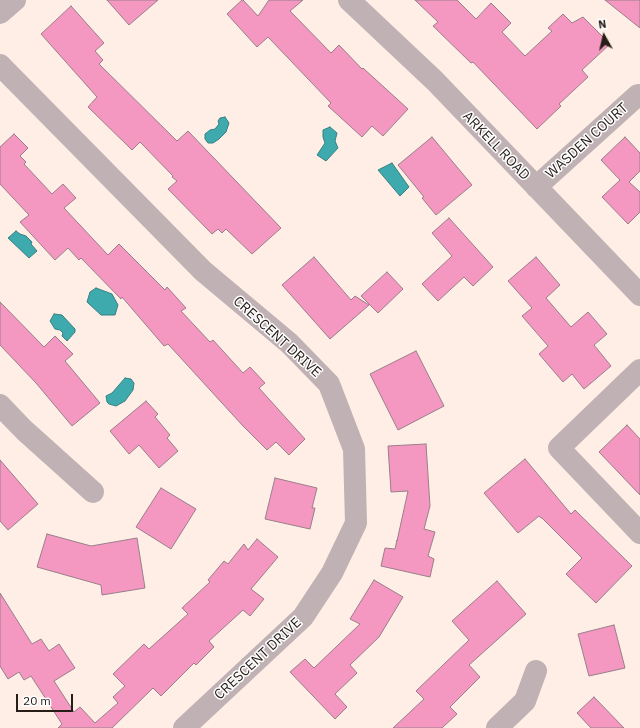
<!DOCTYPE html>
<html>
<head>
<meta charset="utf-8">
<style>
	body { margin:0 }
	#map { position:relative; width:640px; height:728px; overflow:hidden; background:#feeee5; font-family:"IBM Plex Sans",sans-serif }
	canvas { display:block }
	.north { position:absolute; left:584px; top:16px; width:40px; height:40px; -webkit-text-stroke:3px #fff; paint-order:stroke; rotate:352deg; font-size:11px; font-weight:700; line-height:16px; text-align:center; color:#261d18 }
	.north::after { content:''; display:block; margin:auto; width:14px; height:18px; background:#261d18; clip-path:polygon(50% 0,100% 100%,50% 72%,0 100%) }
	.scale { position:absolute; left:16px; top:694px; width:57px; height:18px; box-sizing:border-box; border:2px solid #261d18; border-top:0; padding-left:5px; font-size:12px; line-height:14px; white-space:nowrap; color:#261d18; -webkit-text-stroke:3px #fff; paint-order:stroke }
</style>
</head>
<body>
<div id="map">
<canvas width="640" height="728"></canvas>
<div class="north">N</div>
<div class="scale">20 m</div>
</div>
<script>
const c = document.querySelector('canvas').getContext('2d');
c.lineJoin = 'round';
function paint(path, color) {
  c.fillStyle = color;
  c.fill(path, 'evenodd');
}
function poly(rows) {
  const path = new Path2D();
  for (const r of rows) {
    path.moveTo(r[0], r[1]);
    for (let i = 2; i < r.length; i += 2) path.lineTo(r[i], r[i + 1]);
  }
  return path;
}
function trace(path, color, width, dash) {
  c.strokeStyle = color;
  c.lineWidth = width;
  c.lineCap = dash ? 'butt' : 'round';
  c.setLineDash(dash || []);
  c.stroke(path);
}
function drawText(font, color, halo, rows, align = 'center') {
  c.font = font + ' "IBM Plex Sans",sans-serif';
  c.lineWidth = 3;
  c.setLineDash([]);
  c.textBaseline = 'middle';
  c.strokeStyle = halo;
  c.fillStyle = color;
  for (const [text, x, y, turn = 0] of rows) {
    c.save();
    c.translate(x, y);
    c.rotate((+turn || 0) * Math.PI / 180);
    c.textAlign = isNaN(turn) ? turn : align;
    if (halo) c.strokeText(text, 0, 0);
    c.fillText(text, 0, 0);
    c.restore();
  }
}
const water = poly([
	[225,117,229,123,226,132,219,139,213,143,208,143,205,139,205,134,210,130,215,129,219,124,218,121,220,118,225,117],
	[330,127,337,133,335,141,338,148,326,161,317,155,325,143,323,137,323,130,330,127],
	[392,163,409,187,400,196,378,170,392,163],
	[16,231,20,234,26,236,32,242,31,244,37,251,29,258,8,238,16,231],
	[96,288,112,294,118,305,115,315,101,315,87,302,90,292,96,288],
	[54,314,62,315,75,329,75,332,67,341,62,336,63,333,60,330,55,329,50,321,54,314],
	[125,378,131,379,134,383,133,390,125,401,116,406,109,404,107,402,106,396,112,393,125,378]
]);
paint(water, '#3eaaae');
trace(water, '#378081', 1);
const building = poly([
	[107,0,158,0,129,25,107,0],
	[242,0,243,0,258,16,269,0,303,0,290,11,331,53,339,45,362,69,363,68,408,109,383,136,372,126,362,137,328,106,331,103,268,37,257,47,227,14,242,0],
	[415,0,457,0,476,19,491,3,511,23,502,32,525,56,552,31,548,28,563,14,572,23,583,17,610,44,582,70,588,77,559,104,561,106,537,129,473,62,471,63,433,26,438,22,415,0],
	[605,0,640,0,640,28,605,0],
	[71,6,104,43,95,51,103,60,99,64,177,141,188,131,281,228,252,254,226,229,222,233,218,229,212,234,168,189,177,181,172,177,173,176,140,142,132,150,88,107,97,97,41,34,71,6],
	[14,134,28,148,20,156,26,162,24,164,52,194,63,184,76,198,64,208,108,255,119,244,165,290,167,287,186,308,181,311,210,342,213,340,243,373,250,367,265,383,259,388,305,439,289,455,276,442,267,450,243,426,168,344,164,346,122,297,121,299,81,258,79,260,68,248,55,260,20,222,29,215,0,184,0,147,14,134],
	[432,137,472,185,436,215,422,198,424,197,398,165,432,137],
	[625,137,640,153,640,171,629,182,640,192,640,212,628,224,602,197,620,180,601,160,625,137],
	[449,218,493,267,473,286,464,277,438,301,422,284,452,256,432,233,449,218],
	[314,257,351,300,355,296,369,305,330,339,282,285,314,257],
	[536,257,560,285,546,298,571,327,588,312,607,334,594,345,611,366,584,389,572,374,563,382,539,354,548,346,522,316,532,308,508,281,536,257],
	[387,272,403,289,378,313,361,296,387,272],
	[0,302,44,347,55,336,73,354,65,361,100,403,72,426,36,383,0,345,0,302],
	[416,351,444,406,398,430,370,374,416,351],
	[146,401,158,414,155,417,170,435,167,438,178,451,159,468,139,445,129,454,110,431,146,401],
	[627,425,640,439,640,495,599,452,627,425],
	[426,444,430,506,424,529,435,532,428,556,434,559,430,577,381,566,385,548,395,549,397,540,397,541,408,491,391,492,388,446,426,444],
	[525,459,571,514,575,510,632,566,596,603,566,574,582,558,542,518,541,518,539,516,518,533,484,493,525,459],
	[0,460,38,504,8,530,0,521,0,460],
	[275,478,317,488,312,508,315,508,310,529,265,519,275,478],
	[161,488,196,509,171,549,136,527,161,488],
	[47,534,91,546,137,538,145,588,102,595,101,585,37,567,47,534],
	[257,539,278,557,251,589,264,599,250,616,243,610,209,641,214,647,196,665,194,663,161,696,153,688,112,728,58,728,62,724,31,676,24,680,19,672,8,679,0,666,0,593,32,644,41,639,49,651,59,644,75,668,54,681,74,712,80,707,95,723,118,703,113,697,125,686,113,674,144,644,149,649,188,614,182,608,210,582,208,580,224,561,228,564,244,544,248,550,257,539],
	[374,580,403,597,379,637,350,665,357,673,335,694,347,707,335,719,290,672,305,659,314,668,360,624,350,619,374,580],
	[497,581,526,614,469,665,480,677,450,707,457,714,442,728,393,728,424,699,416,691,469,640,452,621,497,581],
	[614,625,625,668,589,676,578,634,614,625],
	[594,697,624,728,591,728,577,713,594,697]
]);
paint(building, '#f498c1');
trace(building, '#997e89', 1);
trace(poly([
	[349,0,435,81,640,295],
	[0,13,15,0],
	[0,65,203,271,289,343,329,384,354,449,356,523,332,573,303,617,184,728],
	[536,187,638,95],
	[640,370,559,448,640,533],
	[0,405,24,430,93,492],
	[497,728,525,701,536,671]
]), '#bfb1b4', 22);
drawText('14px', '#261d18', '#fff', [
	["WASDEN COURT",587,141,-42],
	["ARKELL ROAD",496,146,46],
	["CRESCENT DRIVE",277,337,42],
	["CRESCENT DRIVE",258,659,-43]
]);
</script>
</body>
</html>
